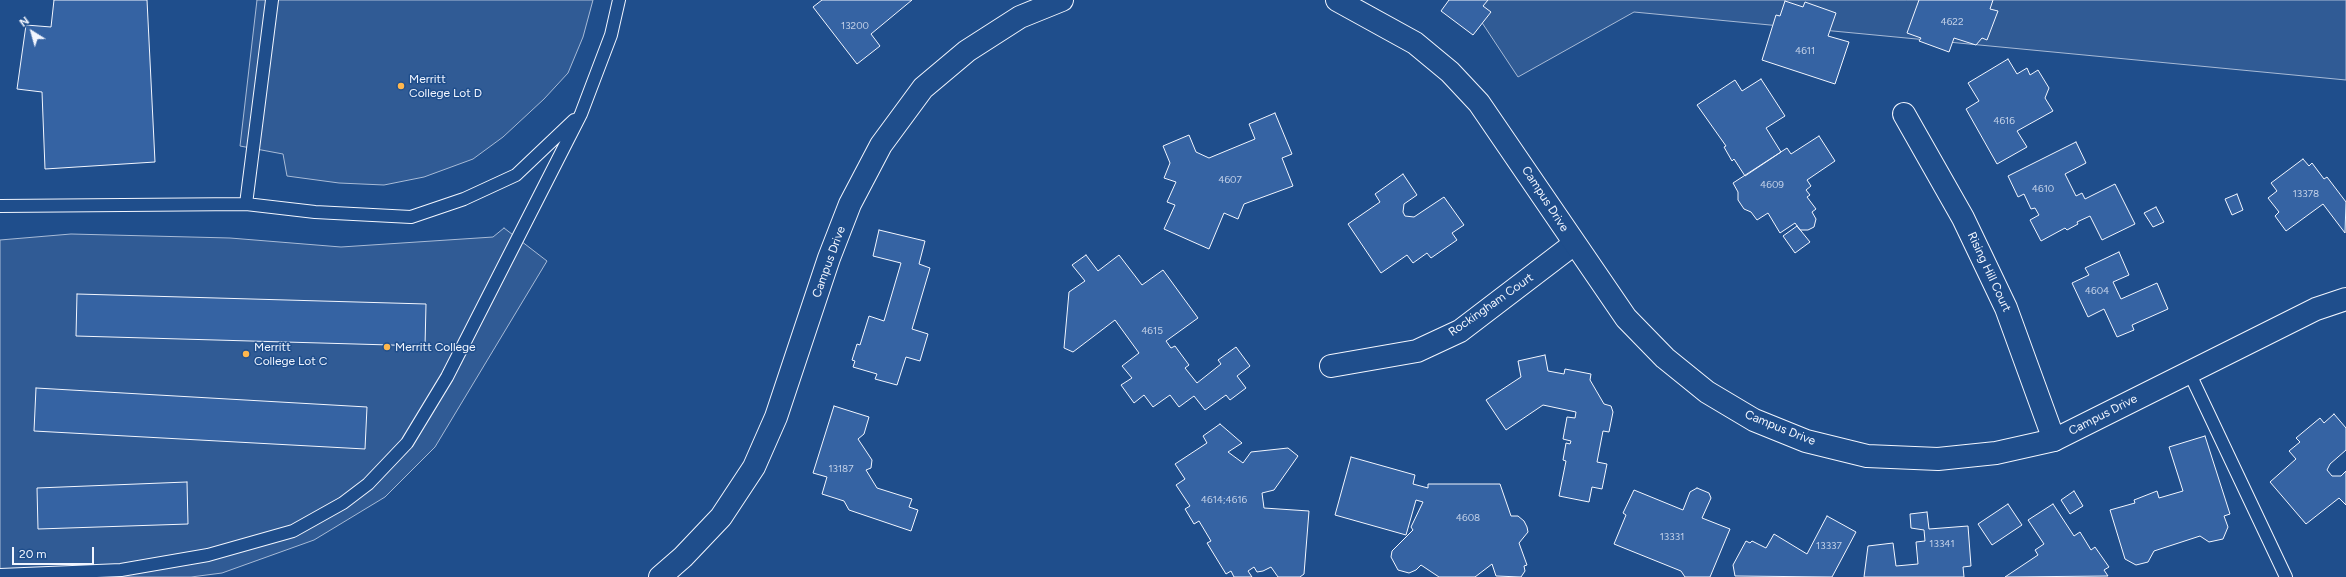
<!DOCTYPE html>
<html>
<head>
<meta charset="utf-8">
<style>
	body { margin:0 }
	#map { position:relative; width:2346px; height:577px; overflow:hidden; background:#1f4e8c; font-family:Figtree,sans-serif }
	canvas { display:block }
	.north { position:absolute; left:12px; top:12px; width:40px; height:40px; -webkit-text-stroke:3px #1f4e8c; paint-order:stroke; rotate:323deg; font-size:11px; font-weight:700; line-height:16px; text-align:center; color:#f2f6ff }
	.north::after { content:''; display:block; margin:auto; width:14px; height:18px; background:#f2f6ff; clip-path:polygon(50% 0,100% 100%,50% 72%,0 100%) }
	.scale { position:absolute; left:12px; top:547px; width:82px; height:18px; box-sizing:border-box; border:2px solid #f2f6ff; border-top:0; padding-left:5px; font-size:12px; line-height:14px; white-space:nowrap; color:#f2f6ff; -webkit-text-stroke:3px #1f4e8c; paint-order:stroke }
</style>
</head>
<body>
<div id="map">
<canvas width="2346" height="577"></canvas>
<div class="north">N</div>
<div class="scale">20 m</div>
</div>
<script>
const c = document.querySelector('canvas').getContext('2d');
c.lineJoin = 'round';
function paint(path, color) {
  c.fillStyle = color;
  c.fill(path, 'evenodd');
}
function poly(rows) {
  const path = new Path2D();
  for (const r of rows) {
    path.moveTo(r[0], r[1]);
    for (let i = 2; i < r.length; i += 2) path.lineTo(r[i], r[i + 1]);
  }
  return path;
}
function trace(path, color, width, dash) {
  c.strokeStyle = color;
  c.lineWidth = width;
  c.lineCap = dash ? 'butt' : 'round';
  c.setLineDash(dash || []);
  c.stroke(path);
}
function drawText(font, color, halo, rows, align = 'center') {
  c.font = font + ' Figtree,sans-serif';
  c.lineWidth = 3;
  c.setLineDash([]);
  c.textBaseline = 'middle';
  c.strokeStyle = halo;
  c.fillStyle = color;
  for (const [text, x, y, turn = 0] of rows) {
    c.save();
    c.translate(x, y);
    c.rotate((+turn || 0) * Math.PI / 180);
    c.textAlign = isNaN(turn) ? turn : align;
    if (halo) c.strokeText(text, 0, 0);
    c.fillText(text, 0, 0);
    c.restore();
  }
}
const built = poly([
	[257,0,593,0,583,37,568,73,544,99,503,137,473,159,424,177,384,185,339,183,287,176,283,154,240,146,257,0],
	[1467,0,2346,0,2346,80,1634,12,1518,77,1467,0],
	[504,228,547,261,435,447,385,497,314,540,222,573,191,577,0,577,0,240,71,234,230,238,341,247,493,237,504,228]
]);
paint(built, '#305b95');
trace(built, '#a8bbd7', 1);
const building = poly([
	[54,0,147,0,155,162,45,169,42,92,17,89,26,25,51,27,54,0],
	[822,0,912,0,871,34,880,46,857,64,813,7,822,0],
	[1449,0,1488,0,1483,6,1491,12,1473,35,1441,11,1449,0],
	[1919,0,1993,0,1990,9,1998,11,1987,40,1982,38,1976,45,1954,38,1949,52,1919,41,1921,38,1907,33,1919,0],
	[1785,1,1803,7,1805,2,1836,13,1828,36,1849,42,1835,84,1762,60,1776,15,1780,16,1785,1],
	[2008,59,2017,74,2027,68,2030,75,2038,70,2049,88,2045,98,2053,111,2017,131,2027,147,1997,164,1966,109,1979,101,1968,83,2008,59],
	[1761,79,1785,116,1766,128,1781,152,1745,176,1734,159,1732,161,1724,147,1726,146,1697,105,1735,80,1742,91,1761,79],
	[1275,113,1292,154,1282,158,1293,186,1244,204,1238,219,1224,213,1209,249,1164,229,1175,205,1167,202,1176,182,1164,178,1170,163,1163,146,1189,135,1196,152,1209,158,1255,139,1249,124,1275,113],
	[1819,136,1835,161,1807,180,1811,186,1806,190,1810,195,1807,197,1816,209,1812,212,1816,219,1814,227,1808,230,1800,230,1795,223,1780,233,1768,213,1757,220,1751,212,1744,209,1738,200,1738,192,1733,183,1787,148,1791,154,1819,136],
	[2076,142,2086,163,2065,174,2076,196,2082,193,2085,199,2115,184,2135,224,2102,240,2090,216,2077,222,2078,224,2067,230,2065,228,2041,241,2030,220,2039,215,2035,208,2031,209,2024,194,2018,197,2008,176,2076,142],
	[2303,159,2309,166,2312,163,2324,179,2327,177,2346,202,2345,233,2323,204,2286,231,2275,216,2279,212,2268,198,2277,191,2271,183,2303,159],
	[1403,174,1417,195,1404,204,1403,212,1405,216,1414,217,1444,197,1464,225,1452,233,1457,240,1431,258,1427,253,1413,263,1407,255,1381,273,1348,224,1380,202,1375,194,1403,174],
	[2237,194,2243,210,2232,215,2225,199,2237,194],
	[2156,207,2164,222,2153,227,2144,213,2156,207],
	[1797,226,1810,242,1795,253,1783,236,1797,226],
	[879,230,925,241,919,264,930,268,912,329,928,334,920,361,906,357,897,385,875,379,877,374,853,367,855,361,852,360,857,344,860,345,869,316,884,321,901,263,873,256,879,230],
	[2119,252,2129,275,2113,282,2121,299,2157,283,2168,309,2132,325,2134,330,2117,337,2104,309,2088,317,2072,283,2089,275,2085,268,2119,252],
	[1086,255,1098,271,1119,255,1142,285,1163,270,1198,318,1166,341,1171,348,1175,346,1189,365,1185,368,1197,383,1221,364,1218,360,1236,347,1250,366,1237,376,1246,388,1230,400,1226,395,1205,410,1194,396,1179,407,1170,395,1153,407,1144,395,1134,403,1121,385,1132,378,1122,366,1139,353,1115,320,1073,352,1064,348,1069,292,1085,281,1072,265,1086,255],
	[77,294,426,304,425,346,76,336,77,294],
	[1545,355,1548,371,1564,374,1565,369,1591,374,1590,380,1604,404,1611,406,1613,412,1609,432,1603,431,1597,462,1607,464,1602,489,1592,487,1589,502,1559,496,1566,461,1563,460,1566,443,1570,444,1571,441,1563,439,1567,417,1575,418,1576,412,1543,405,1506,430,1486,400,1521,377,1518,361,1545,355],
	[36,388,367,407,365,449,34,431,36,388],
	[834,406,869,417,864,434,858,439,872,460,871,468,866,470,877,488,912,499,909,507,918,510,911,531,849,510,844,501,822,494,827,477,813,473,834,406],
	[2334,414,2346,428,2346,450,2330,464,2327,470,2332,476,2341,476,2346,471,2346,505,2339,498,2306,524,2270,482,2296,459,2289,451,2300,442,2296,438,2320,418,2324,423,2334,414],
	[1220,424,1242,443,1228,452,1243,463,1251,452,1288,448,1298,456,1274,490,1262,493,1264,508,1309,511,1304,574,1300,577,1278,577,1271,567,1263,571,1257,572,1254,567,1248,571,1252,577,1234,577,1231,571,1226,574,1207,543,1211,541,1199,521,1194,524,1185,509,1190,506,1176,485,1185,479,1175,464,1207,443,1203,436,1220,424],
	[2205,436,2230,514,2224,516,2228,527,2223,539,2209,542,2200,536,2154,551,2148,562,2136,565,2125,559,2110,510,2135,503,2134,500,2157,491,2159,498,2183,491,2169,447,2205,436],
	[1351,457,1415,475,1413,484,1428,488,1428,484,1500,484,1511,516,1518,516,1524,521,1527,527,1528,532,1519,543,1527,565,1524,566,1525,571,1521,577,1496,576,1492,564,1475,577,1439,577,1421,565,1416,570,1409,573,1398,570,1391,557,1392,551,1413,530,1411,527,1423,502,1416,500,1406,535,1335,515,1351,457],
	[187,482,188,524,38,529,37,488,187,482],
	[1697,488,1709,493,1711,498,1702,518,1730,529,1710,577,1685,577,1681,571,1614,544,1626,515,1623,513,1634,490,1683,510,1690,492,1697,488],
	[2074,491,2083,506,2070,514,2061,500,2074,491],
	[2008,504,2022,525,1992,545,1978,524,2008,504],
	[2053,504,2074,536,2080,532,2091,550,2095,547,2109,567,2104,570,2108,576,2005,577,2038,555,2035,550,2044,544,2028,520,2053,504],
	[1927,512,1929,529,1968,526,1971,566,1963,567,1964,577,1864,577,1868,546,1893,543,1896,566,1918,564,1916,542,1925,541,1924,530,1911,528,1910,514,1927,512],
	[1827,516,1856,532,1832,577,1735,576,1733,565,1746,541,1750,543,1752,541,1766,548,1774,534,1807,554,1827,516]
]);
paint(building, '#3563a3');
trace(building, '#f2f6ff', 1);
const service = poly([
	[246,204,272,0],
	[0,206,246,204,315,212,411,217,464,199,516,175,574,120],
	[2189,372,2286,577],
	[0,575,121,570,208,555,293,531,343,503,368,484,407,443,447,377,581,114,611,35,619,0]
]);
const minor = poly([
	[1904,114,1963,218,2006,308,2054,440],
	[1331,366,1417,351,1460,331,1574,244]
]);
const tertiary = poly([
	[1337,0,1415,43,1450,72,1479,103,1626,318,1665,358,1707,392,1754,420,1806,441,1867,456,1938,459,1996,453,2054,440,2316,309,2346,299],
	[660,577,683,557,721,517,754,467,776,417,829,258,850,204,881,145,923,88,967,51,1020,17,1062,0]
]);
trace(service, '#f2f6ff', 14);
trace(minor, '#f2f6ff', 24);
trace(tertiary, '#f2f6ff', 24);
trace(service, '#1f4e8c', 12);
trace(minor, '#1f4e8c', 22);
trace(tertiary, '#1f4e8c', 22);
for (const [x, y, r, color] of [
	[401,86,4,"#ffb74d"],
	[387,347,4,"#ffb74d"],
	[246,354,4,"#ffb74d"]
]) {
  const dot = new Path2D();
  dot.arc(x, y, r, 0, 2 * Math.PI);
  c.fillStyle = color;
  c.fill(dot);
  trace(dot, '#1f4e8c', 1.5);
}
drawText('10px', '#c3d1e8', null, [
	["4622",1952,22],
	["13200",855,26],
	["4611",1805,51],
	["4616",2004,121],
	["4607",1230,180],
	["4609",1772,185],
	["4610",2043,189],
	["13378",2306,194],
	["4604",2097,291],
	["4615",1152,331],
	["13187",841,469],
	["4614;4616",1224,500],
	["4608",1468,518],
	["13331",1672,537],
	["13341",1942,544],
	["13337",1829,546]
]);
drawText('12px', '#f2f6ff', '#1f4e8c', [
	["Merritt",409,79],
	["College Lot D",409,93],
	["Merritt",254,347],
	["College Lot C",254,361],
	["Merritt College",395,347]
], 'left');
drawText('12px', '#f2f6ff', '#1f4e8c', [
	["Campus Drive",1545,199,57],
	["Campus Drive",829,262,-70],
	["Rising Hill Court",1989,272,65],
	["Rockingham Court",1491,305,-35],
	["Campus Drive",2103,415,-27],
	["Campus Drive",1780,428,22]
]);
</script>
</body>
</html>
